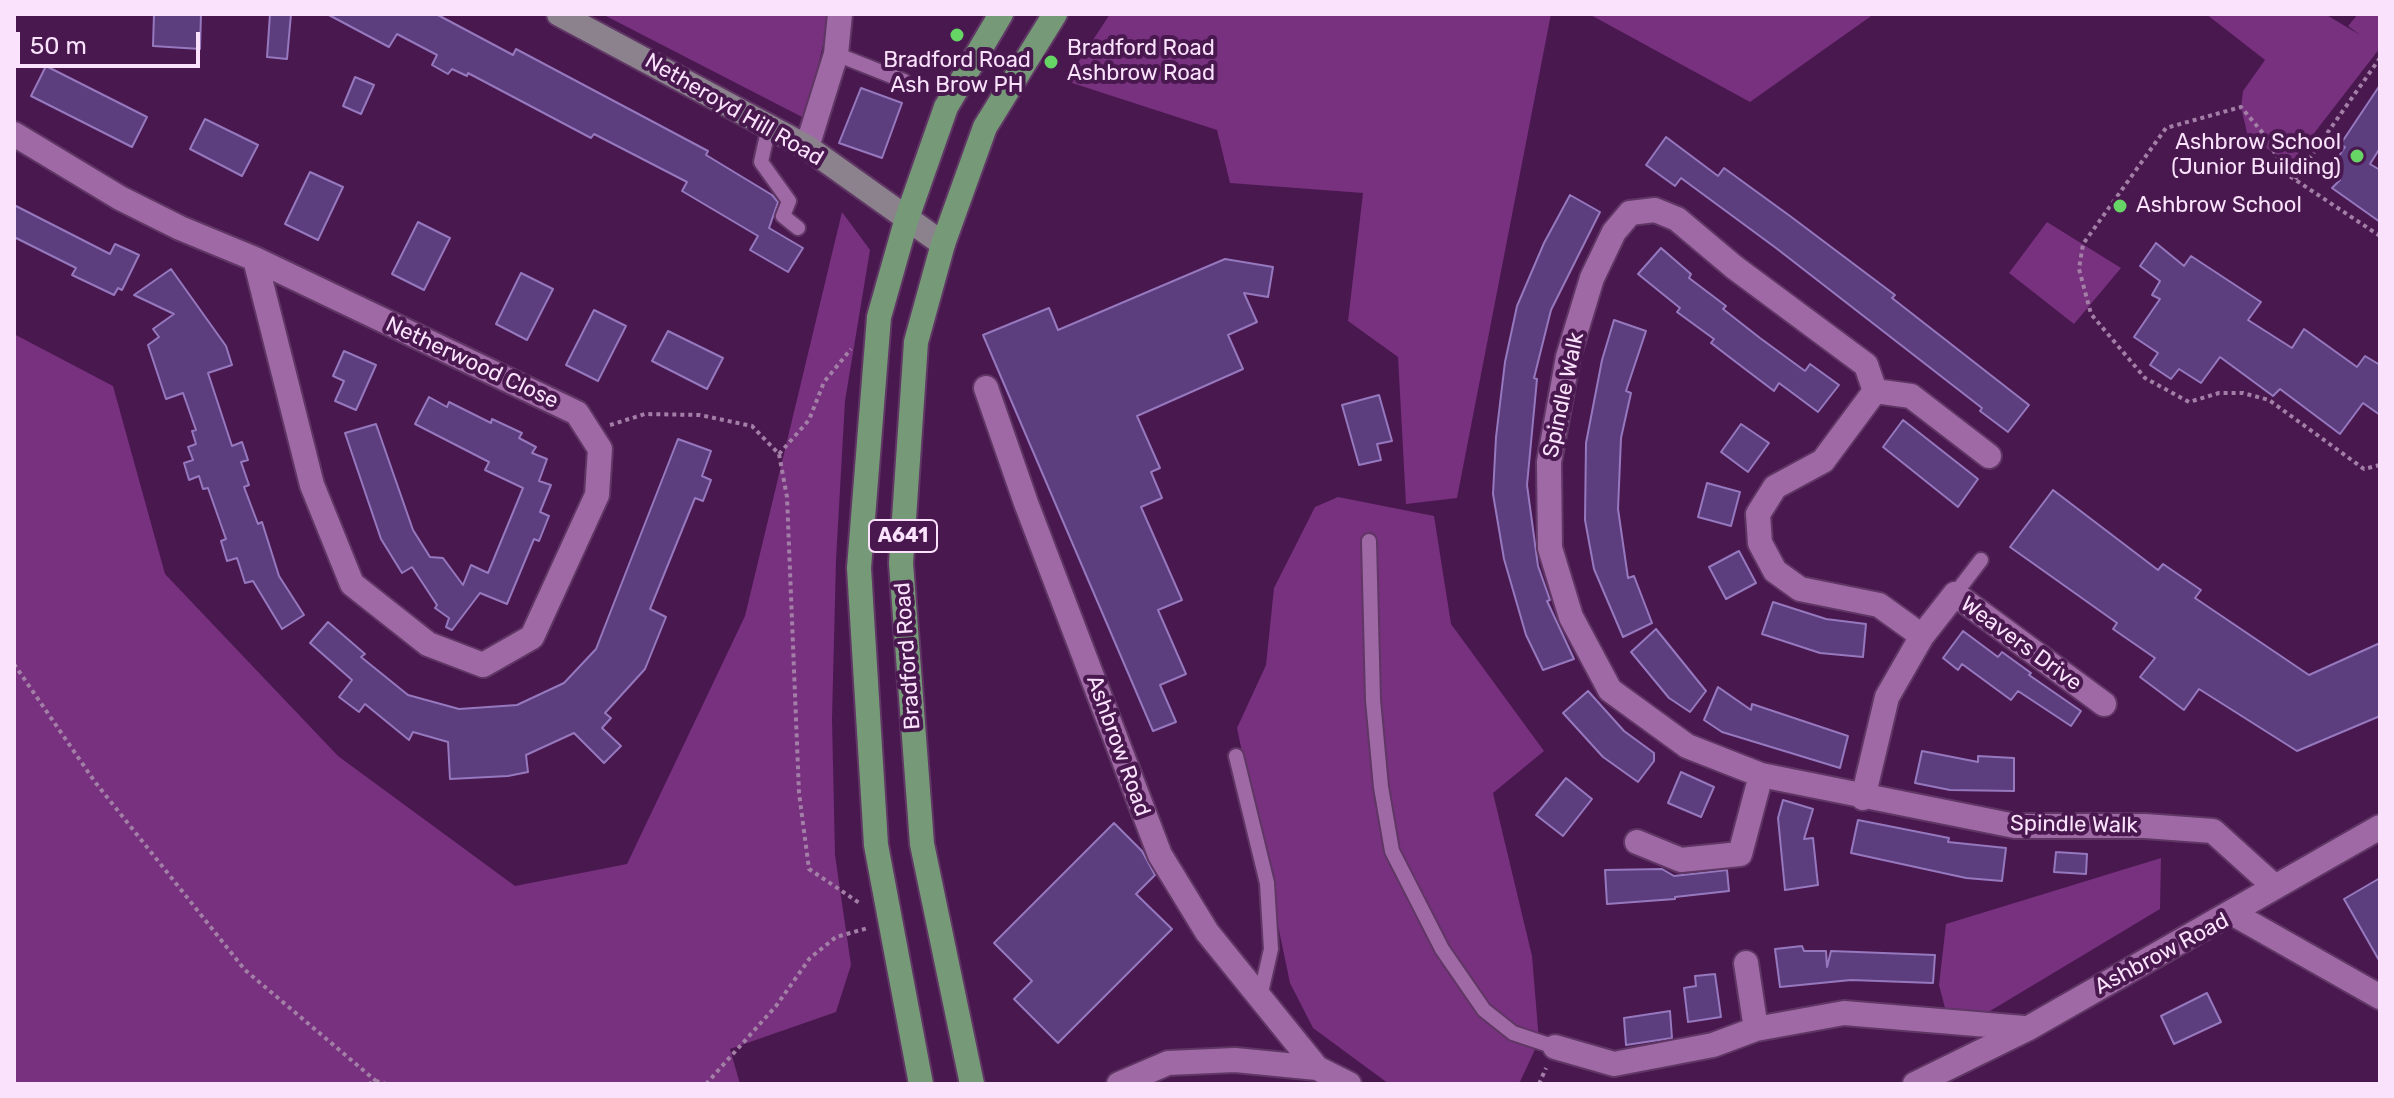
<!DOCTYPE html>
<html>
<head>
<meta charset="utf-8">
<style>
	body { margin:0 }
	#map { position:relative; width:2394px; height:1098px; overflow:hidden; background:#49184f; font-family:Rubik,sans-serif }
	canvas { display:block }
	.frame { position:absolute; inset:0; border:16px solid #fae2fc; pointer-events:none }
	.scale { position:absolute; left:16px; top:32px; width:184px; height:36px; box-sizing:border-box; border:4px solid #fae2fc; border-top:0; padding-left:10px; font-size:24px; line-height:28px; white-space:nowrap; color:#fae2fc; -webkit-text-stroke:6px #49184f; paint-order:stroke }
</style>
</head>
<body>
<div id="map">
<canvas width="2394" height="1098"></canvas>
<div class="frame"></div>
<div class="scale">50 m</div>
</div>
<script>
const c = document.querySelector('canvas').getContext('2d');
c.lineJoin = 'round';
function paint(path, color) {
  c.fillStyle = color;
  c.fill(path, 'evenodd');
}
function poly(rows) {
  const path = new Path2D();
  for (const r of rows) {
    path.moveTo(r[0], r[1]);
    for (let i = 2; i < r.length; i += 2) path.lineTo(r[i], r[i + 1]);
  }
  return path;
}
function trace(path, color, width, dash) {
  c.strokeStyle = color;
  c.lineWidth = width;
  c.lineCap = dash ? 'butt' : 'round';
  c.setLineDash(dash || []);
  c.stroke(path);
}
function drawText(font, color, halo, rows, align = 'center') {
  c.font = font + ' Rubik,sans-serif';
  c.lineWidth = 8;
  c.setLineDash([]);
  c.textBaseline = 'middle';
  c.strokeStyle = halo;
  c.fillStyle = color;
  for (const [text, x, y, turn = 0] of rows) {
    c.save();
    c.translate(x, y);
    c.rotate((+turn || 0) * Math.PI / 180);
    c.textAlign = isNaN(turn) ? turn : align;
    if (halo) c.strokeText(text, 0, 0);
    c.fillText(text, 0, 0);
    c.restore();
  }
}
paint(poly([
	[602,14,830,14,806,119],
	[1110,14,1551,14,1457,498,1406,504,1398,357,1348,321,1363,193,1230,183,1217,130,1066,81],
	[1589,14,1874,14,1750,102],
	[2206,14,2325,14,2360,35,2348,26,2358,14,2380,14,2380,48,2291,163,2248,137,2241,107,2243,91,2265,60],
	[842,212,870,250,845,401,836,560,832,719,835,855,851,965,836,1012,730,1049,740,1084,14,1084,14,334,113,386,165,574,338,756,515,886,627,864,745,616],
	[2047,222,2121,268,2074,324,2009,273],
	[1338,497,1434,516,1451,624,1544,751,1493,793,1532,956,1539,1041,1519,1084,1389,1084,1313,1028,1290,983,1237,728,1266,665,1274,588,1315,507],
	[2161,858,2160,909,1985,1014,1946,1012,1939,985,1946,924]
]), '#77317e');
const building = poly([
	[154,14,201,14,200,49,153,46,154,14],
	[270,14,291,14,287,59,267,57,270,14],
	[327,14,436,14,513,55,516,49,708,151,706,155,772,195,778,202,769,228,803,248,788,272,750,250,758,236,682,191,687,182,594,134,591,138,468,73,467,76,452,69,448,74,432,65,437,55,397,34,389,47,327,14],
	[46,66,147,117,132,147,31,96,46,66],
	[355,77,374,85,361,114,343,106,355,77],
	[2380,85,2380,148,2370,164,2380,170,2380,222,2332,188,2340,180,2328,172,2345,147,2340,145,2380,85],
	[861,88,902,103,882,158,839,143,861,88],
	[205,119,258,145,242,176,190,149,205,119],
	[1666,137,1718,176,1724,168,1790,216,1895,295,1892,298,2029,405,2008,432,1980,411,1982,408,1776,248,1681,178,1675,186,1646,165,1666,137],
	[310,172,343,187,318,240,285,224,310,172],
	[1570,195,1600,212,1551,310,1534,378,1537,379,1527,485,1538,566,1550,600,1547,601,1574,659,1543,670,1526,635,1504,559,1493,494,1496,437,1505,362,1517,306,1544,243,1570,195],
	[14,205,110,254,115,244,139,255,122,290,118,288,114,295,72,275,76,268,14,237,14,205],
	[418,222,450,238,424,290,392,274,418,222],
	[2156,243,2184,266,2191,256,2261,302,2248,320,2292,348,2304,329,2357,367,2365,356,2380,365,2380,415,2363,403,2340,434,2280,389,2273,396,2220,357,2201,383,2179,369,2171,379,2150,365,2158,353,2134,337,2160,299,2152,295,2160,281,2140,266,2156,243],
	[1661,248,1691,274,1689,278,1726,306,1723,309,1760,338,1805,371,1810,364,1839,385,1818,412,1779,383,1774,391,1745,369,1711,343,1714,339,1677,312,1680,308,1638,274,1661,248],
	[1225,259,1273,267,1268,297,1244,293,1257,322,1228,335,1243,369,1137,416,1160,468,1151,472,1162,498,1141,507,1182,600,1158,610,1186,674,1160,685,1176,722,1153,731,983,335,1049,308,1058,330,1225,259],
	[171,269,226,346,232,365,208,373,232,446,242,442,248,460,241,462,249,485,244,487,258,524,262,522,279,576,304,615,282,629,253,581,245,583,237,558,227,561,221,541,226,539,208,488,203,489,199,476,189,480,184,463,193,460,188,447,196,444,192,431,196,430,183,393,166,399,148,345,159,337,153,329,174,314,134,295,171,269],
	[521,273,553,289,527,340,496,324,521,273],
	[594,310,626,326,598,381,566,365,594,310],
	[1614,320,1646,331,1626,391,1631,393,1621,438,1618,509,1628,578,1634,576,1652,623,1623,637,1594,569,1585,520,1586,443,1602,360,1614,320],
	[668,331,723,358,707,389,652,361,668,331],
	[344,351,376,365,356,410,335,401,344,381,333,376,344,351],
	[1379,395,1392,441,1377,444,1381,460,1359,465,1342,405,1379,395],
	[429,397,447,407,449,402,491,423,492,419,522,433,519,438,536,447,532,453,547,459,539,481,551,485,540,512,549,516,539,541,534,539,507,604,480,593,452,630,446,627,449,618,435,608,437,605,412,567,402,573,381,539,345,433,376,424,413,530,430,557,443,558,463,585,471,565,488,573,523,488,485,470,489,462,415,424,429,397],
	[1903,420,1978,479,1958,507,1883,447,1903,420],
	[1741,424,1769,443,1748,472,1721,452,1741,424],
	[678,439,711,451,702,476,711,480,703,501,695,498,650,609,666,617,645,669,605,713,611,718,602,728,621,746,604,763,574,733,526,755,528,772,508,776,450,779,448,742,413,732,409,740,365,704,359,712,339,697,352,680,310,643,328,622,365,654,361,657,408,695,459,709,517,705,564,683,596,649,678,439],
	[1707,483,1740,492,1731,526,1698,517,1707,483],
	[2053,490,2158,570,2163,564,2201,590,2195,598,2309,675,2380,643,2380,716,2297,751,2199,689,2184,710,2140,677,2155,658,2113,629,2117,623,2010,547,2053,490],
	[1739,551,1756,583,1726,599,1709,567,1739,551],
	[1773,602,1826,619,1866,624,1863,657,1820,653,1762,634,1773,602],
	[1656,629,1706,691,1690,712,1669,698,1631,652,1656,629],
	[1963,631,1998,657,2002,652,2031,673,2029,675,2081,711,2071,726,2018,691,2011,700,1962,664,1958,670,1943,658,1963,631],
	[1718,687,1751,710,1752,704,1848,736,1840,768,1722,732,1704,720,1718,687],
	[1588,691,1624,731,1654,753,1654,761,1638,782,1603,757,1563,713,1588,691],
	[1922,751,1978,762,1978,756,2014,758,2014,791,1950,790,1915,783,1922,751],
	[1681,772,1714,787,1701,817,1668,803,1681,772],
	[1566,778,1592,799,1563,836,1536,815,1566,778],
	[1783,800,1813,809,1804,839,1813,838,1818,885,1785,890,1778,818,1783,800],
	[1858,820,1949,838,1948,842,2006,848,2002,881,1966,878,1851,853,1858,820],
	[1114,823,1142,851,1155,875,1136,894,1172,929,1058,1043,1014,999,1032,981,994,943,1114,823],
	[2056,852,2087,854,2086,874,2054,872,2056,852],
	[1662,869,1674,876,1727,870,1729,891,1675,897,1675,899,1607,904,1605,870,1662,869],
	[2380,878,2380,962,2344,899,2380,878],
	[1802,946,1804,951,1826,951,1827,967,1831,951,1935,955,1933,983,1851,980,1780,987,1775,949,1802,946],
	[1715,974,1721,1017,1688,1022,1684,988,1696,986,1695,976,1715,974],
	[2207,993,2221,1022,2174,1044,2161,1016,2207,993],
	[1670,1011,1672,1038,1626,1045,1624,1018,1670,1011]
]);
paint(building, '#5c3e7f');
trace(building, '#9678be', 2);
const lane = poly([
	[836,54,904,81],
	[769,126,761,162,789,201,783,216,798,228],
	[1369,541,1373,700,1381,787,1392,851,1442,949,1484,1010,1513,1033,1555,1047],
	[1955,594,1981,560],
	[1236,756,1267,883,1271,949,1260,997]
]);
const street = poly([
	[14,134,120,198,180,228,255,259,577,413,600,449,597,495,532,637,483,665,428,644,352,584,312,485,255,259],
	[807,147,836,54,840,14],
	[986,388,1026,503,1160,855,1207,932,1317,1068],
	[1875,391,1911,396,1989,456],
	[1761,775,1687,746,1610,690,1571,617,1550,548,1549,462,1568,357,1592,278,1614,232,1630,213,1655,210,1677,219,1734,267,1866,365,1875,391,1823,461,1775,487,1758,514,1760,543,1775,571,1800,589,1879,605,1922,636],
	[1863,798,1887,697,1922,636,1955,594,2104,704],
	[1637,842,1681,860,1740,854,1761,775,2015,826,2145,826,2213,831,2275,887],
	[2232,913,2380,997],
	[1746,963,1756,1029],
	[1555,1047,1614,1064,1713,1045,1756,1029,1844,1013,2024,1028],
	[1119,1084,1168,1063,1235,1060,1317,1068,1349,1084],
	[1915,1084,2027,1029,2380,827]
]);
const secondary = poly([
	[559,14,807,147,943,244]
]);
const primary = poly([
	[921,1084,876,845,859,568,879,317,907,218,946,107,1001,14],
	[972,1084,922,844,901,563,916,342,943,244,985,127,1055,14]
]);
trace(lane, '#5f3664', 18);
trace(street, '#5f3664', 28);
trace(secondary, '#5f3664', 28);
trace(primary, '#5f3664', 28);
trace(poly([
	[2295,179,2380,58],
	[2380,236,2285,173,2267,138,2241,107,2166,128,2083,244,2079,269,2091,314,2145,378,2189,402,2219,393,2243,393,2269,400,2364,469,2380,465],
	[610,425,645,414,700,415,752,426,779,454,787,497,799,793,809,869,861,904],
	[779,454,809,420,824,382,851,349],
	[14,664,95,782,245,970,376,1081],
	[368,1084,376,1081,386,1084],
	[706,1084,776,1006,810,958,836,937,868,928],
	[1539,1084,1546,1068]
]), '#a37fa7', 4, [4, 4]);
trace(lane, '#9f69a5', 14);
trace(street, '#9f69a5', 24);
trace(secondary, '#8b828e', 24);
trace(primary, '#769a78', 24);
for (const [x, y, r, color] of [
	[957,35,8,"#67d466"],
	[1051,62,8,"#67d466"],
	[2357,156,8,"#67d466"],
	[2120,206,8,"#67d466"]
]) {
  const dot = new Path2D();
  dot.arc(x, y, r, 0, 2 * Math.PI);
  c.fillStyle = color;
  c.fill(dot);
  trace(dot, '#49184f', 3);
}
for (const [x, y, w] of [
	[903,536,68]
]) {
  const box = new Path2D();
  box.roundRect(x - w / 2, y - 16, w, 32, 6);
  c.fillStyle = '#49184f';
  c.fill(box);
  trace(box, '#fae2fc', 2);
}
drawText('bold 20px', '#fae2fc', null, [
	["A641",903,536]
]);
drawText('22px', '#fae2fc', '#49184f', [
	["Bradford Road",1067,49],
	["Ashbrow Road",1067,74],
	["Bradford Road",957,61,"center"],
	["Ash Brow PH",957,86,"center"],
	["Ashbrow School",2341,143,"right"],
	["(Junior Building)",2341,168,"right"],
	["Ashbrow School",2136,206]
], 'left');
drawText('22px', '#fae2fc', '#49184f', [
	["Netheroyd Hill Road",734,110,30],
	["Netherwood Close",472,363,25],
	["Spindle Walk",1564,395,-78],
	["Weavers Drive",2021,644,36],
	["Bradford Road",908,656,-94],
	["Ashbrow Road",1118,746,70],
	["Spindle Walk",2074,825,1],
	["Ashbrow Road",2162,954,-28]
]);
</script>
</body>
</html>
